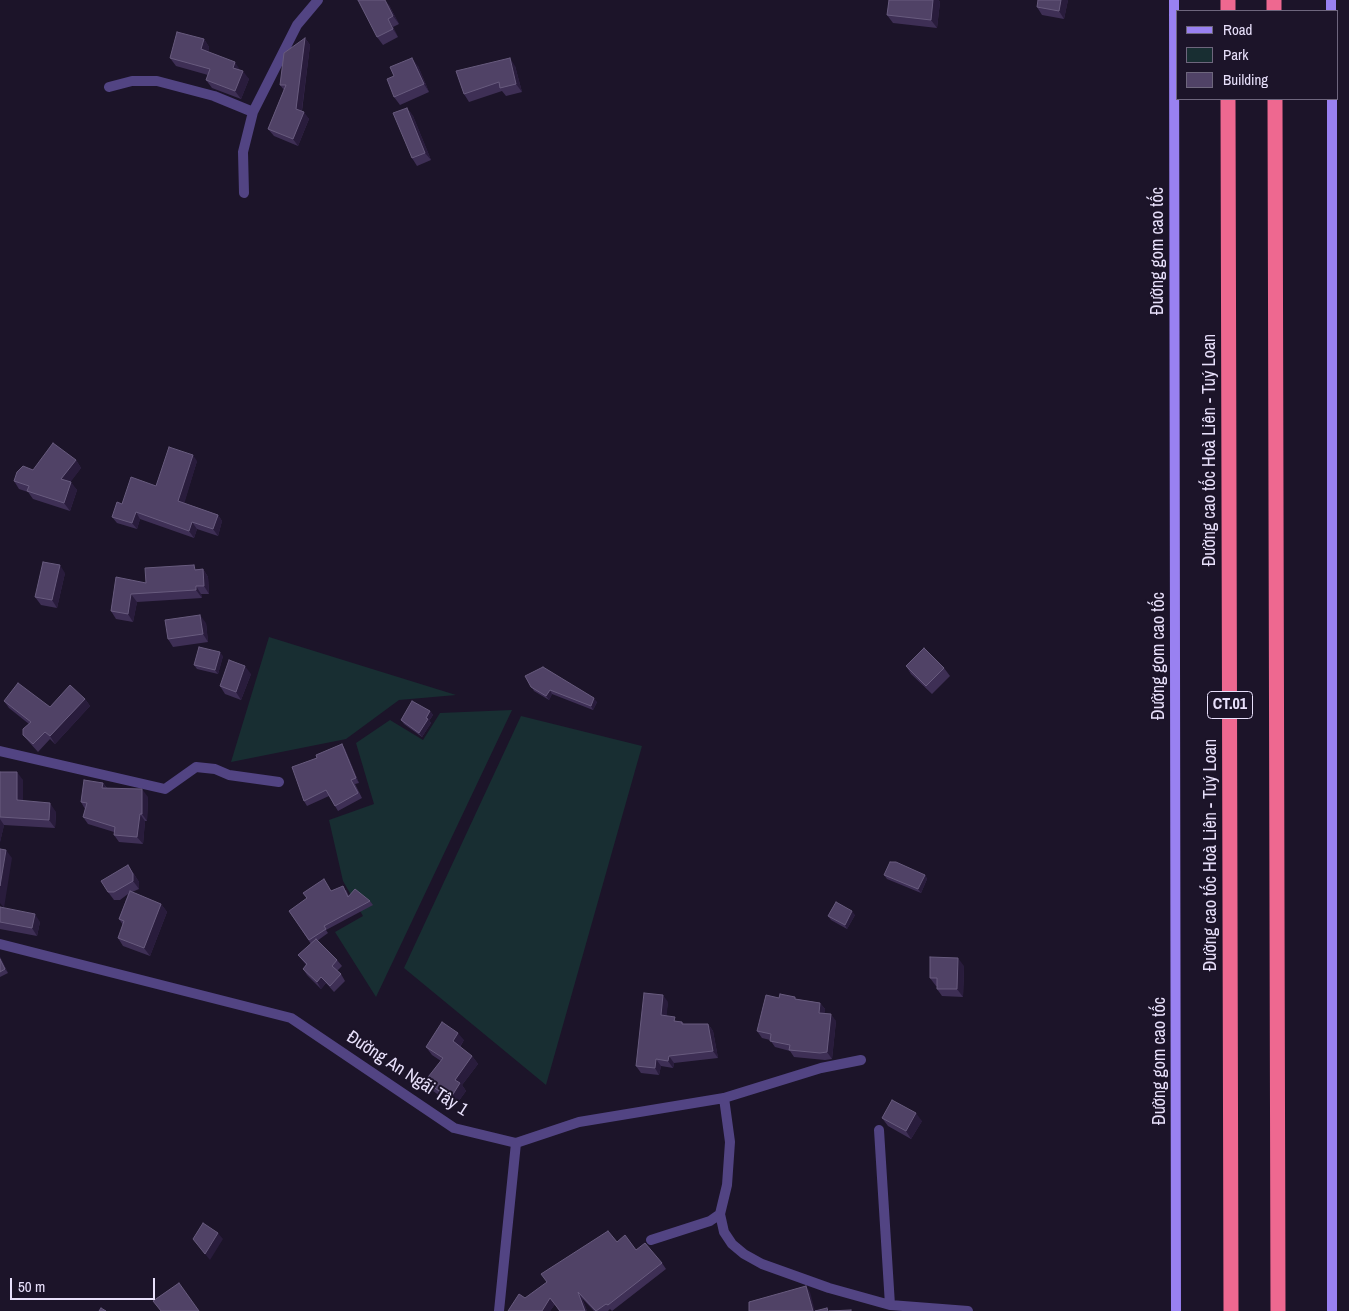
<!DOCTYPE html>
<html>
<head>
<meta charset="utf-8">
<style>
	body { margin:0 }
	#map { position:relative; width:1349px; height:1311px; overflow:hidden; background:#1c1429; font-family:"Archivo Narrow",sans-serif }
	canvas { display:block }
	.legend { position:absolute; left:1176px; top:10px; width:162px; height:90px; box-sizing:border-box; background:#1c1429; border:1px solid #6e667d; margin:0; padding:6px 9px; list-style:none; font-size:15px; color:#e8e0fb }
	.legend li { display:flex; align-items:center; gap:10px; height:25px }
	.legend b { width:25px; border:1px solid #6e667d }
	.scale { position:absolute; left:10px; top:1278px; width:145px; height:22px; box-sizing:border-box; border:2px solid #e8e0fb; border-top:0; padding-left:6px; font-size:15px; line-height:18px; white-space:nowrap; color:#e8e0fb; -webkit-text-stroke:4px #1c1429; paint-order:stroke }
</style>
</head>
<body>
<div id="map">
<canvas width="1349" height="1311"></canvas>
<ul class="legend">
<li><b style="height:6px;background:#9981f1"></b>Road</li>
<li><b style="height:14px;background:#182e32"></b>Park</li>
<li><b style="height:14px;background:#504266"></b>Building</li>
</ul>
<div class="scale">50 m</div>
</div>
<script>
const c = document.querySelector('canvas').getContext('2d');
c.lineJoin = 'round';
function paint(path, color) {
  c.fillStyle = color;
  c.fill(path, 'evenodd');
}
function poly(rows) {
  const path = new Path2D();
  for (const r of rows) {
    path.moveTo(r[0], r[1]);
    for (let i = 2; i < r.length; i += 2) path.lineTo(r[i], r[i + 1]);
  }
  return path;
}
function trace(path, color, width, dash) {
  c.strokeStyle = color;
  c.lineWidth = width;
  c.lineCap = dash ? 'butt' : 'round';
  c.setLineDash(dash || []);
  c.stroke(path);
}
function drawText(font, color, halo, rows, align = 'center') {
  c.font = font + ' "Archivo Narrow",sans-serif';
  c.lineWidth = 4;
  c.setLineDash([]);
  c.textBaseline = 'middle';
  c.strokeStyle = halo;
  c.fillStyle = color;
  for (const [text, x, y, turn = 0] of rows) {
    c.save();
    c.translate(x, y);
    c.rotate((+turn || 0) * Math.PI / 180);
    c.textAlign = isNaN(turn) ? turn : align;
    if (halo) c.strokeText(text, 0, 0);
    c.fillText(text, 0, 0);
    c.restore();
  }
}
paint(poly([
	[269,637,456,695,399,700,346,739,231,762],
	[512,710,376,997,335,932,363,916,343,881,329,820,374,804,356,743,390,720,423,740,440,713],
	[521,716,642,746,546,1085,404,968]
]), '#182e32');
trace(poly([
	[109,87,132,81,157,81,214,96,253,112],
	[244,193,243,152,253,112,297,25,318,0],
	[0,751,165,789,196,767,215,769,229,775,279,782],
	[0,944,291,1018,454,1128,516,1143,579,1122,724,1098,821,1068,861,1060],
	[879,1130,890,1305],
	[720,1214,727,1185,730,1142,724,1098],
	[651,1240,710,1221,720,1214,724,1232,732,1244,744,1254,762,1264,829,1288,890,1305,968,1311],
	[499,1311,516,1143]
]), '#524483', 10);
trace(poly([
	[1174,0,1176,1311],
	[1331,0,1331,11],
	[1332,99,1332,1311]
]), '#9981f1', 10);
trace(poly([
	[1228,0,1228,11],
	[1274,0,1274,11],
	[1228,99,1231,1311],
	[1275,99,1278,1311]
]), '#ee6890', 15);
paint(poly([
	[889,0,938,0,940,2,937,28,893,23,887,15],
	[1038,0,1068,0,1064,19,1042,15,1037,7],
	[389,5,399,24,393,27,398,37,383,45,377,37],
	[305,38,310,45,302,111,309,119,298,146,274,136,268,129,284,90,280,85],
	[204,39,209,47,208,52,240,70,249,79,241,99,212,88,206,80,208,75,176,66,170,58],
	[418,66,429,92,400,105,394,97],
	[515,66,522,92,506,96,502,91,469,102,464,94],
	[407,108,413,116,431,160,417,166,412,158],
	[76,460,81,468,70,482,77,490,70,511,33,499,28,492,19,489,14,481,33,470],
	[197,461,184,503,218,515,222,521,218,536,197,529,194,538,140,519,137,529,117,523,112,517,122,504,156,486],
	[197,569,203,569,208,577,209,594,201,594,202,598,137,602,133,622,116,619,111,611,116,577,146,583],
	[65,573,57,608,41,605,35,597],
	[206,623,208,642,173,647,168,639],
	[223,656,218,674,197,669,194,665],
	[906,666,944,668,950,676,932,694,911,674],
	[251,674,241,700,225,694,220,686],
	[525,676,597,702,593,710,552,694,549,700,534,691],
	[85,699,90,706,55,744,50,739,38,752,29,742,23,735,29,724,9,708,4,701,50,707],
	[430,711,433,715,429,721,431,723,422,737,404,724,401,720],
	[342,744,345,749,359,783,355,784,362,798,338,811,329,796,307,806,304,801,317,758],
	[0,772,23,780,23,801,56,812,55,828,4,825,0,842],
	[103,783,107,788,148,797,147,821,145,821,143,844,119,842,114,835,114,832,88,824,83,817,85,809,81,802],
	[128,865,139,882,139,889,132,892,161,904,167,912,150,956,123,946,118,938,123,925,119,919,128,894,120,900,114,900,108,892],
	[884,875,925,875,927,879,921,893,887,879],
	[346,890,349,896,370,901,373,905,326,930,328,933,317,941,337,960,342,966,337,971,341,974,345,981,334,992,326,983,321,989,307,975,303,969,306,965,298,955,311,944,289,911,331,891],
	[0,907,40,922,37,936,0,929],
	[855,915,847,929,831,920,828,916],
	[0,957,8,973,0,977],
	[964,966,963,997,942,996,937,989,937,986,936,986,930,978],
	[779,998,797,999,820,1003,825,1009,824,1014,836,1021,832,1059,825,1060,794,1057,790,1051,775,1047,770,1040,762,1038,757,1031],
	[668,1002,666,1016,678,1022,682,1022,684,1024,708,1024,713,1031,718,1058,674,1063,673,1068,661,1066,659,1075,641,1073,636,1066],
	[464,1040,460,1047,472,1056,478,1064,462,1085,466,1091,455,1106,430,1089,425,1081,441,1061,432,1055,426,1047],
	[882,1118,922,1121,911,1139,888,1126],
	[617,1242,636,1250,662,1263,666,1269,612,1311,610,1309,608,1311,594,1311,582,1298,587,1311,559,1311,555,1304,550,1311,508,1311]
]), '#3e2f55');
paint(poly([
	[385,0,389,5,399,24,393,16],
	[933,0,938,0,940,2,937,28,931,20],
	[1061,0,1068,0,1064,19,1059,11],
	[388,19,393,27,398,37,393,29],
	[305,38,310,45,301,116,296,109],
	[204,39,209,47,207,57,201,49],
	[412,58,418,66,429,92,424,84],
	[510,58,515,66,522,92,516,84],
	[235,62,240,70,233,68],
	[243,71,249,79,241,99,235,91],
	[407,108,413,116,431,160,425,153],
	[304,112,309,119,298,146,293,139],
	[193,455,197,461,183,508,178,501],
	[76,460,81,468,67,487,61,479],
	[71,482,77,490,70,511,64,503],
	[136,512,140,519,137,529,132,523],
	[218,515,222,521,218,536,213,529],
	[192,522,197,529,194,538,189,531],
	[60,565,65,573,57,608,52,600],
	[203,569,208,577,209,594,204,586],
	[196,586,201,594,202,598,196,590],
	[131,594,137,602,133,622,128,614],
	[200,615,206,623,208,642,203,634],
	[220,652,223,656,218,674,215,670],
	[245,666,251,674,241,700,236,692],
	[550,690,552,694,549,700,546,696],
	[594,698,597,702,593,710,591,706],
	[85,699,90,706,55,744,50,736],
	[430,711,433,715,429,721,431,723,422,737,419,733],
	[342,744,345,749,359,783,356,778],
	[17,772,23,780,23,809,17,800],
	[103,783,108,790,102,788],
	[142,789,148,797,147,821,142,814],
	[50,803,56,812,55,828,49,820],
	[140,814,145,821,143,844,137,837],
	[0,819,4,825,0,842],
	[6,850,12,858,4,908,0,903,0,886],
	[128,865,139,882,139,889,133,881],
	[925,875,927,879,921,893,918,889],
	[161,904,167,912,150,956,144,948],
	[852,911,855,915,847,929,845,925],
	[35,914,40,922,37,936,32,928],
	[0,957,8,973,5,969,0,959],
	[958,958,964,966,963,997,957,989],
	[321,977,326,983,321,989,317,982],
	[663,995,668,1002,666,1022,661,1015],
	[820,1003,825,1009,824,1020,819,1013],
	[831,1014,836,1021,832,1059,827,1052],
	[708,1024,713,1031,718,1058,713,1051],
	[458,1033,464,1040,458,1049,453,1041],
	[472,1056,478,1064,462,1085,466,1091,455,1106,450,1099,455,1080],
	[669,1056,674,1063,673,1068,668,1061],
	[656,1059,661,1066,659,1075,655,1068],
	[916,1113,922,1121,911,1139,906,1131],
	[218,1233,223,1239,210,1260,205,1254],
	[806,1286,810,1292,815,1311,813,1311],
	[578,1292,582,1298,587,1311,585,1311],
	[550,1298,555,1304,550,1311,542,1311]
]), '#291c3c');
const building = poly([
	[358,0,385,0,393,16,388,19,393,29,377,37,358,0],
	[889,0,933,0,931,20,887,15,889,0],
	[1038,0,1061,0,1059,11,1037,7,1038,0],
	[177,32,204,39,201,49,235,62,233,68,243,71,235,91,206,80,210,69,170,58,177,32],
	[305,38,296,109,304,112,293,139,268,129,286,85,280,85,284,53,305,38],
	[412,58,424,84,394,97,387,79,394,76,390,67,412,58],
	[510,58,516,84,500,88,499,82,464,94,456,71,510,58],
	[407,108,425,153,412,158,393,113,407,108],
	[53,443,76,460,61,479,71,482,64,503,27,491,29,486,14,481,17,472,23,466,33,470,53,443],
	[169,447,193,455,178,501,218,515,213,529,192,522,189,531,136,512,132,523,112,517,117,502,122,504,131,477,156,486,169,447],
	[43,562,60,565,52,600,35,597,43,562],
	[194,565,195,570,203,569,204,586,196,586,196,590,131,594,128,614,111,611,116,577,146,583,145,568,194,565],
	[200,615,203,634,168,639,165,620,200,615],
	[199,647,220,652,215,670,194,665,199,647],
	[924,648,944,668,926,686,906,666,924,648],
	[229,660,245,666,236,692,220,686,229,660],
	[543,667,594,698,591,706,550,690,546,696,531,687,525,676,543,667],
	[18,683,50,707,70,685,85,699,50,736,45,732,33,744,23,735,23,729,31,722,4,701,18,683],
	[412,701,430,711,426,718,428,719,419,733,401,720,412,701],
	[342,744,356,778,351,780,358,793,335,806,326,790,304,801,292,767,317,758,316,755,342,744],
	[0,772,17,772,17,800,50,803,49,820,0,817,0,772],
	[84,780,103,783,102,788,142,789,142,814,140,814,137,837,114,835,115,827,83,817,87,803,81,802,84,780],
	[0,849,6,850,0,886,0,849],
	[890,862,896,862,925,875,918,889,884,875,890,862],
	[128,865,133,874,133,881,114,892,108,892,101,881,128,865],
	[324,879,331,891,343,886,348,897,355,889,370,901,324,926,326,929,309,940,289,911,307,898,303,893,324,879],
	[130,891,161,904,144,948,118,938,124,921,119,919,130,891],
	[836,902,852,911,845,925,828,916,836,902],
	[0,907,35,914,32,928,0,922,0,907],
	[316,939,337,960,332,966,341,974,330,986,321,977,317,982,303,969,307,964,298,955,316,939],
	[930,957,958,958,957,989,937,989,937,978,930,978,930,957],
	[0,959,5,969,0,972,0,959],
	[644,993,663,995,661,1015,675,1017,674,1021,682,1022,682,1024,708,1024,713,1051,669,1056,668,1061,656,1059,655,1068,636,1066,644,993],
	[780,994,795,997,795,999,820,1003,819,1013,831,1014,827,1052,820,1053,789,1050,790,1045,770,1041,771,1034,757,1031,766,995,779,998,780,994],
	[442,1022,458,1033,453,1041,472,1056,455,1080,460,1083,450,1099,425,1081,443,1058,426,1047,442,1022],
	[892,1100,916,1113,906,1131,882,1118,892,1100],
	[203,1223,218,1233,205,1254,193,1239,203,1223],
	[608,1231,617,1242,625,1235,636,1250,645,1243,662,1263,608,1305,606,1304,596,1311,578,1292,585,1311,560,1311,550,1298,542,1311,508,1311,519,1294,525,1298,547,1282,541,1274,608,1231],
	[179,1283,199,1311,161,1311,153,1301,179,1283],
	[806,1286,813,1311,749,1311,749,1302,806,1286],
	[101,1308,106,1311,99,1311,101,1308],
	[827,1308,828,1311,815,1311,827,1308],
	[851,1310,851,1311,829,1311,851,1310]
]);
paint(building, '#504266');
trace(building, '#685b7e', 1);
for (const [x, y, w] of [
	[1230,705,45]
]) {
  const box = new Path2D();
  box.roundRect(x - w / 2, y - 13.5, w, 27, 4);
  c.fillStyle = '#1c1429';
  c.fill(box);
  trace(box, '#e8e0fb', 1);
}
drawText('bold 16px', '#e8e0fb', null, [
	["CT.01",1230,705]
]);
drawText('18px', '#e8e0fb', '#1c1429', [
	["Đường gom cao tốc",1158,251,-90],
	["Đường cao tốc Hoà Liên - Tuý Loan",1210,450,-90],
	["Đường gom cao tốc",1159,656,-90],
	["Đường cao tốc Hoà Liên - Tuý Loan",1211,855,-90],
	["Đường gom cao tốc",1160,1061,-90],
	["Đường An Ngãi Tây 1",407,1074,33]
]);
</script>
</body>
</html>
